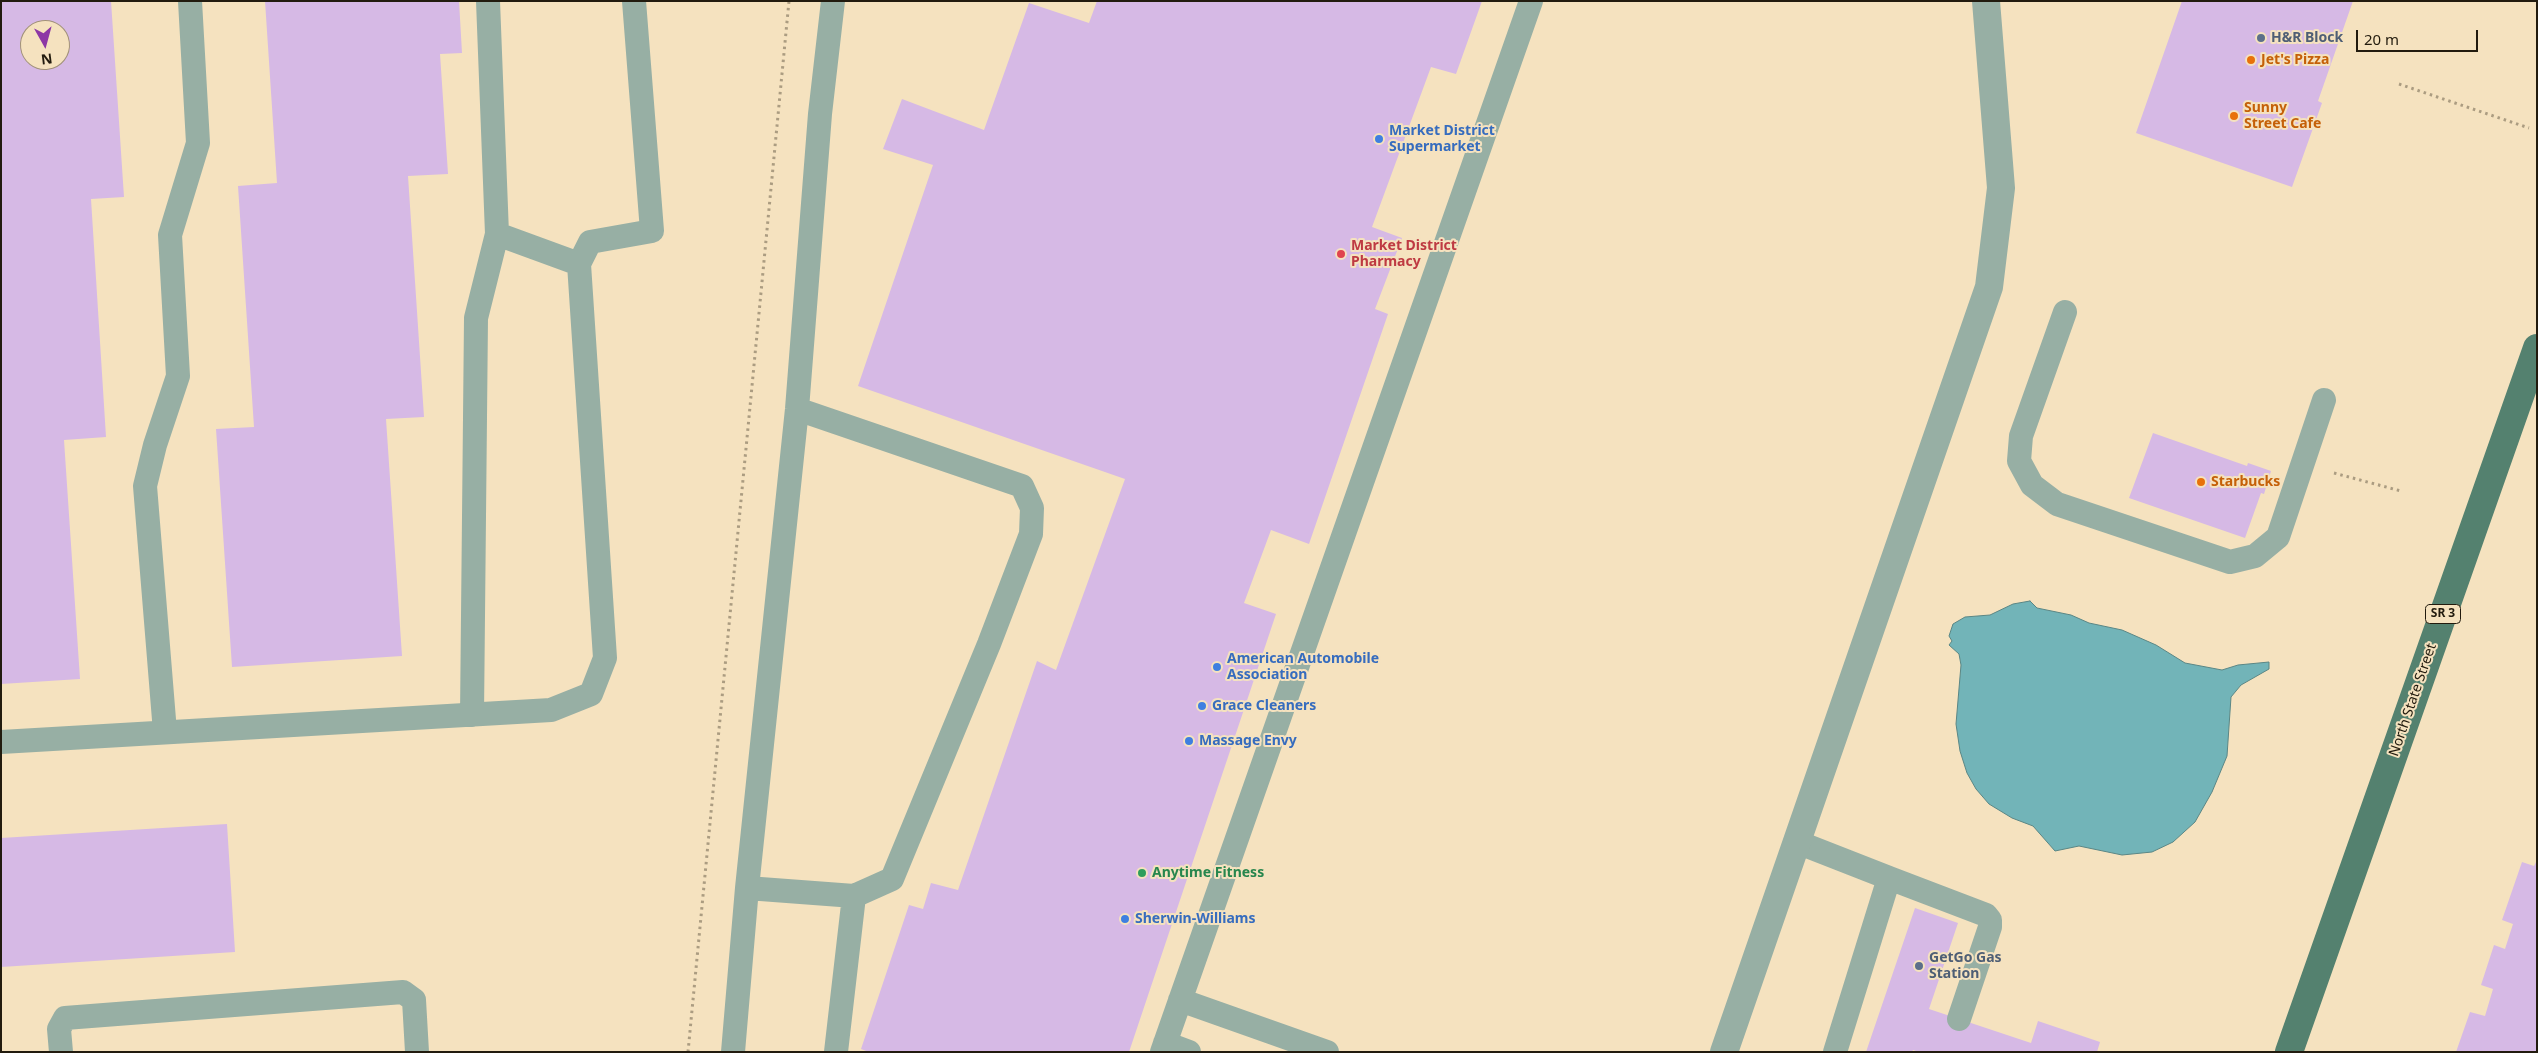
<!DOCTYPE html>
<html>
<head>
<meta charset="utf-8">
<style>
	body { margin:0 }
	#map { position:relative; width:2538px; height:1053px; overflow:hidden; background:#f5e2bf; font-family:"Noto Sans",sans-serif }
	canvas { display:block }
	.frame { position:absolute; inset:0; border:2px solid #221b0e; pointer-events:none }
	.north { position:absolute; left:20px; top:20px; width:50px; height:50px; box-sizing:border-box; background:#f5e2bf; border:1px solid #a19278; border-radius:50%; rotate:173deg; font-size:14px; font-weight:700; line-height:20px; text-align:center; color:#221b0e }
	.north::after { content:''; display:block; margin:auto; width:18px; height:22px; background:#8d37a5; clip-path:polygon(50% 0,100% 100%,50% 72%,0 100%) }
	.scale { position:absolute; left:2356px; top:30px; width:122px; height:22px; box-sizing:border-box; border:2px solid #221b0e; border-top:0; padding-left:6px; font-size:15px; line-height:18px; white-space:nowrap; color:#221b0e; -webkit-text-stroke:4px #f5e2bf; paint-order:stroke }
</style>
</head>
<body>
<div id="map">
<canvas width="2538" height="1053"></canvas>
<div class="frame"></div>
<div class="north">N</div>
<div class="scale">20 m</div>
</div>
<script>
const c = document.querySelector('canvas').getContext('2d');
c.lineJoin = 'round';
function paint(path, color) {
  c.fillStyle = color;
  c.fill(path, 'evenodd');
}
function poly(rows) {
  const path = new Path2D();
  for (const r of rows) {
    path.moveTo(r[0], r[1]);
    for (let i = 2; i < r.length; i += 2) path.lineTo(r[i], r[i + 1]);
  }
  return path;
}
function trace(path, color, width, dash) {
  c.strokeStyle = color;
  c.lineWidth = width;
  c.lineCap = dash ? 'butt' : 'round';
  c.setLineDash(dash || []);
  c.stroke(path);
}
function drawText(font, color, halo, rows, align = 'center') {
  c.font = font + ' "Noto Sans",sans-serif';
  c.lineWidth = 4;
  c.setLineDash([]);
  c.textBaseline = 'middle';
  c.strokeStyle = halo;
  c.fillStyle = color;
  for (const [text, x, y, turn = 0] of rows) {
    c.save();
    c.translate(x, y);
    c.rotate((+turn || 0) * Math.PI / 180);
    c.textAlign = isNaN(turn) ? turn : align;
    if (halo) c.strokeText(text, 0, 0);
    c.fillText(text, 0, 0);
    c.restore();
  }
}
const water = poly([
	[2030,601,2037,608,2071,615,2089,623,2122,630,2156,645,2185,663,2222,670,2238,665,2269,662,2269,669,2241,685,2231,697,2227,756,2212,792,2195,822,2173,842,2152,852,2122,855,2079,846,2055,851,2033,826,2012,818,1989,804,1976,789,1967,773,1960,751,1956,724,1961,665,1959,654,1949,645,1952,641,1949,636,1953,624,1965,617,1990,615,2013,604,2030,601]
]);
paint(water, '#72b4b8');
trace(water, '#5a8685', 1);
paint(poly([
	[1,1,111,1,124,197,91,199,106,437,64,440,80,679,1,684],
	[30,30,60,30,60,60,30,60],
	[265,1,459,1,462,53,440,54,448,174,408,176,424,417,386,419,402,656,232,667,216,429,254,427,238,186,277,183],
	[1097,1,1482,1,1456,74,1431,67,1372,227,1402,238,1375,309,1388,314,1309,544,1271,530,1244,603,1276,614,1129,1052,869,1052,861,1049,909,905,923,909,931,883,958,890,1037,661,1056,670,1125,479,858,386,933,165,883,149,902,99,984,130,1029,3,1089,23],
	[2182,1,2353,1,2318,101,2322,103,2292,187,2136,133],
	[2153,433,2247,466,2248,463,2271,471,2264,494,2261,493,2245,538,2129,498],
	[227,824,235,952,1,967,1,838],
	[2537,860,2537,1052,2456,1052,2470,1012,2485,1016,2493,989,2481,985,2494,945,2505,949,2513,924,2502,920,2522,862,2534,866],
	[1915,908,1958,923,1929,1009,2031,1043,2038,1021,2100,1042,2097,1052,1919,1052,1913,1050,1912,1052,1866,1052]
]), '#d6b9e5');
trace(poly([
	[2399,84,2529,128],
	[2334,473,2401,491],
	[688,1052,789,1]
]), '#ab9c81', 3, [2.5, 4]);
trace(poly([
	[497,234,579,264],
	[2065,312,2021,436,2019,461,2032,485,2057,504,2230,562,2255,556,2278,537,2324,400],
	[472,715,476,318,497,234,488,1],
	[165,732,145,486,155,445,178,376,170,235,198,143,190,1],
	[1,742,551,710,591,694,605,658,579,264,590,242,652,231,634,1],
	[1797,842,1889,878,1835,1052],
	[1889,878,1986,915,1990,920,1990,927,1959,1019],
	[747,888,854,896,892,879,989,644,1031,534,1032,508,1022,486,797,409],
	[1180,1000,1327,1052],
	[1165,1043,1189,1052],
	[61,1052,59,1029,65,1018,403,992,414,1000,417,1052],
	[733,1052,747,888,797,409,820,114,833,1],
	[836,1052,854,896],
	[1162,1052,1531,1]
]), '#97afa4', 24);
trace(poly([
	[1724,1052,1989,287,2001,188,1986,1]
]), '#97afa4', 28);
trace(poly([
	[2289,1052,2537,348]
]), '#54816f', 28);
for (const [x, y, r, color] of [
	[2261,38,5,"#5c6f8a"],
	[2251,60,5,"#e8710a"],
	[2234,116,5,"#e8710a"],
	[1379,139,5,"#3f7fe0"],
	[1341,254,5,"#e0444e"],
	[2201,482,5,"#e8710a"],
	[1217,667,5,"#3f7fe0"],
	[1202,706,5,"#3f7fe0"],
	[1189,741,5,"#3f7fe0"],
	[1142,873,5,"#2e9e5b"],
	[1125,919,5,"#3f7fe0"],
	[1919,966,5,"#5c6f8a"]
]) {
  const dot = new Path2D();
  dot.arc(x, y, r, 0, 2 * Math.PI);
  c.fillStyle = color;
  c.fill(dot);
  trace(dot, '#f5e2bf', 2);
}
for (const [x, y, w] of [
	[2443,614,35]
]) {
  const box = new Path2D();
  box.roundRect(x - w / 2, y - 9.5, w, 19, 4);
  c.fillStyle = '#f5e2bf';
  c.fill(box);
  trace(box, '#221b0e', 1);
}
drawText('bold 12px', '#221b0e', null, [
	["SR 3",2443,614]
]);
drawText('bold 14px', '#4e5e75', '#f5e2bf', [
	["H&R Block",2271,38],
	["GetGo Gas",1929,958],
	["Station",1929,974]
], 'left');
drawText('bold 14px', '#c56008', '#f5e2bf', [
	["Jet's Pizza",2261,60],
	["Sunny",2244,108],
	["Street Cafe",2244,124],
	["Starbucks",2211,482]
], 'left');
drawText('bold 14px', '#366cbe', '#f5e2bf', [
	["Market District",1389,131],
	["Supermarket",1389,147],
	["American Automobile",1227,659],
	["Association",1227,675],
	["Grace Cleaners",1212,706],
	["Massage Envy",1199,741],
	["Sherwin-Williams",1135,919]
], 'left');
drawText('bold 14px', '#be3a42', '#f5e2bf', [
	["Market District",1351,246],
	["Pharmacy",1351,262]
], 'left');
drawText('14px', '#221b0e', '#f5e2bf', [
	["North State Street",2413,700,-71]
]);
drawText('bold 14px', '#27864d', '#f5e2bf', [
	["Anytime Fitness",1152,873]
], 'left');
</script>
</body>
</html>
